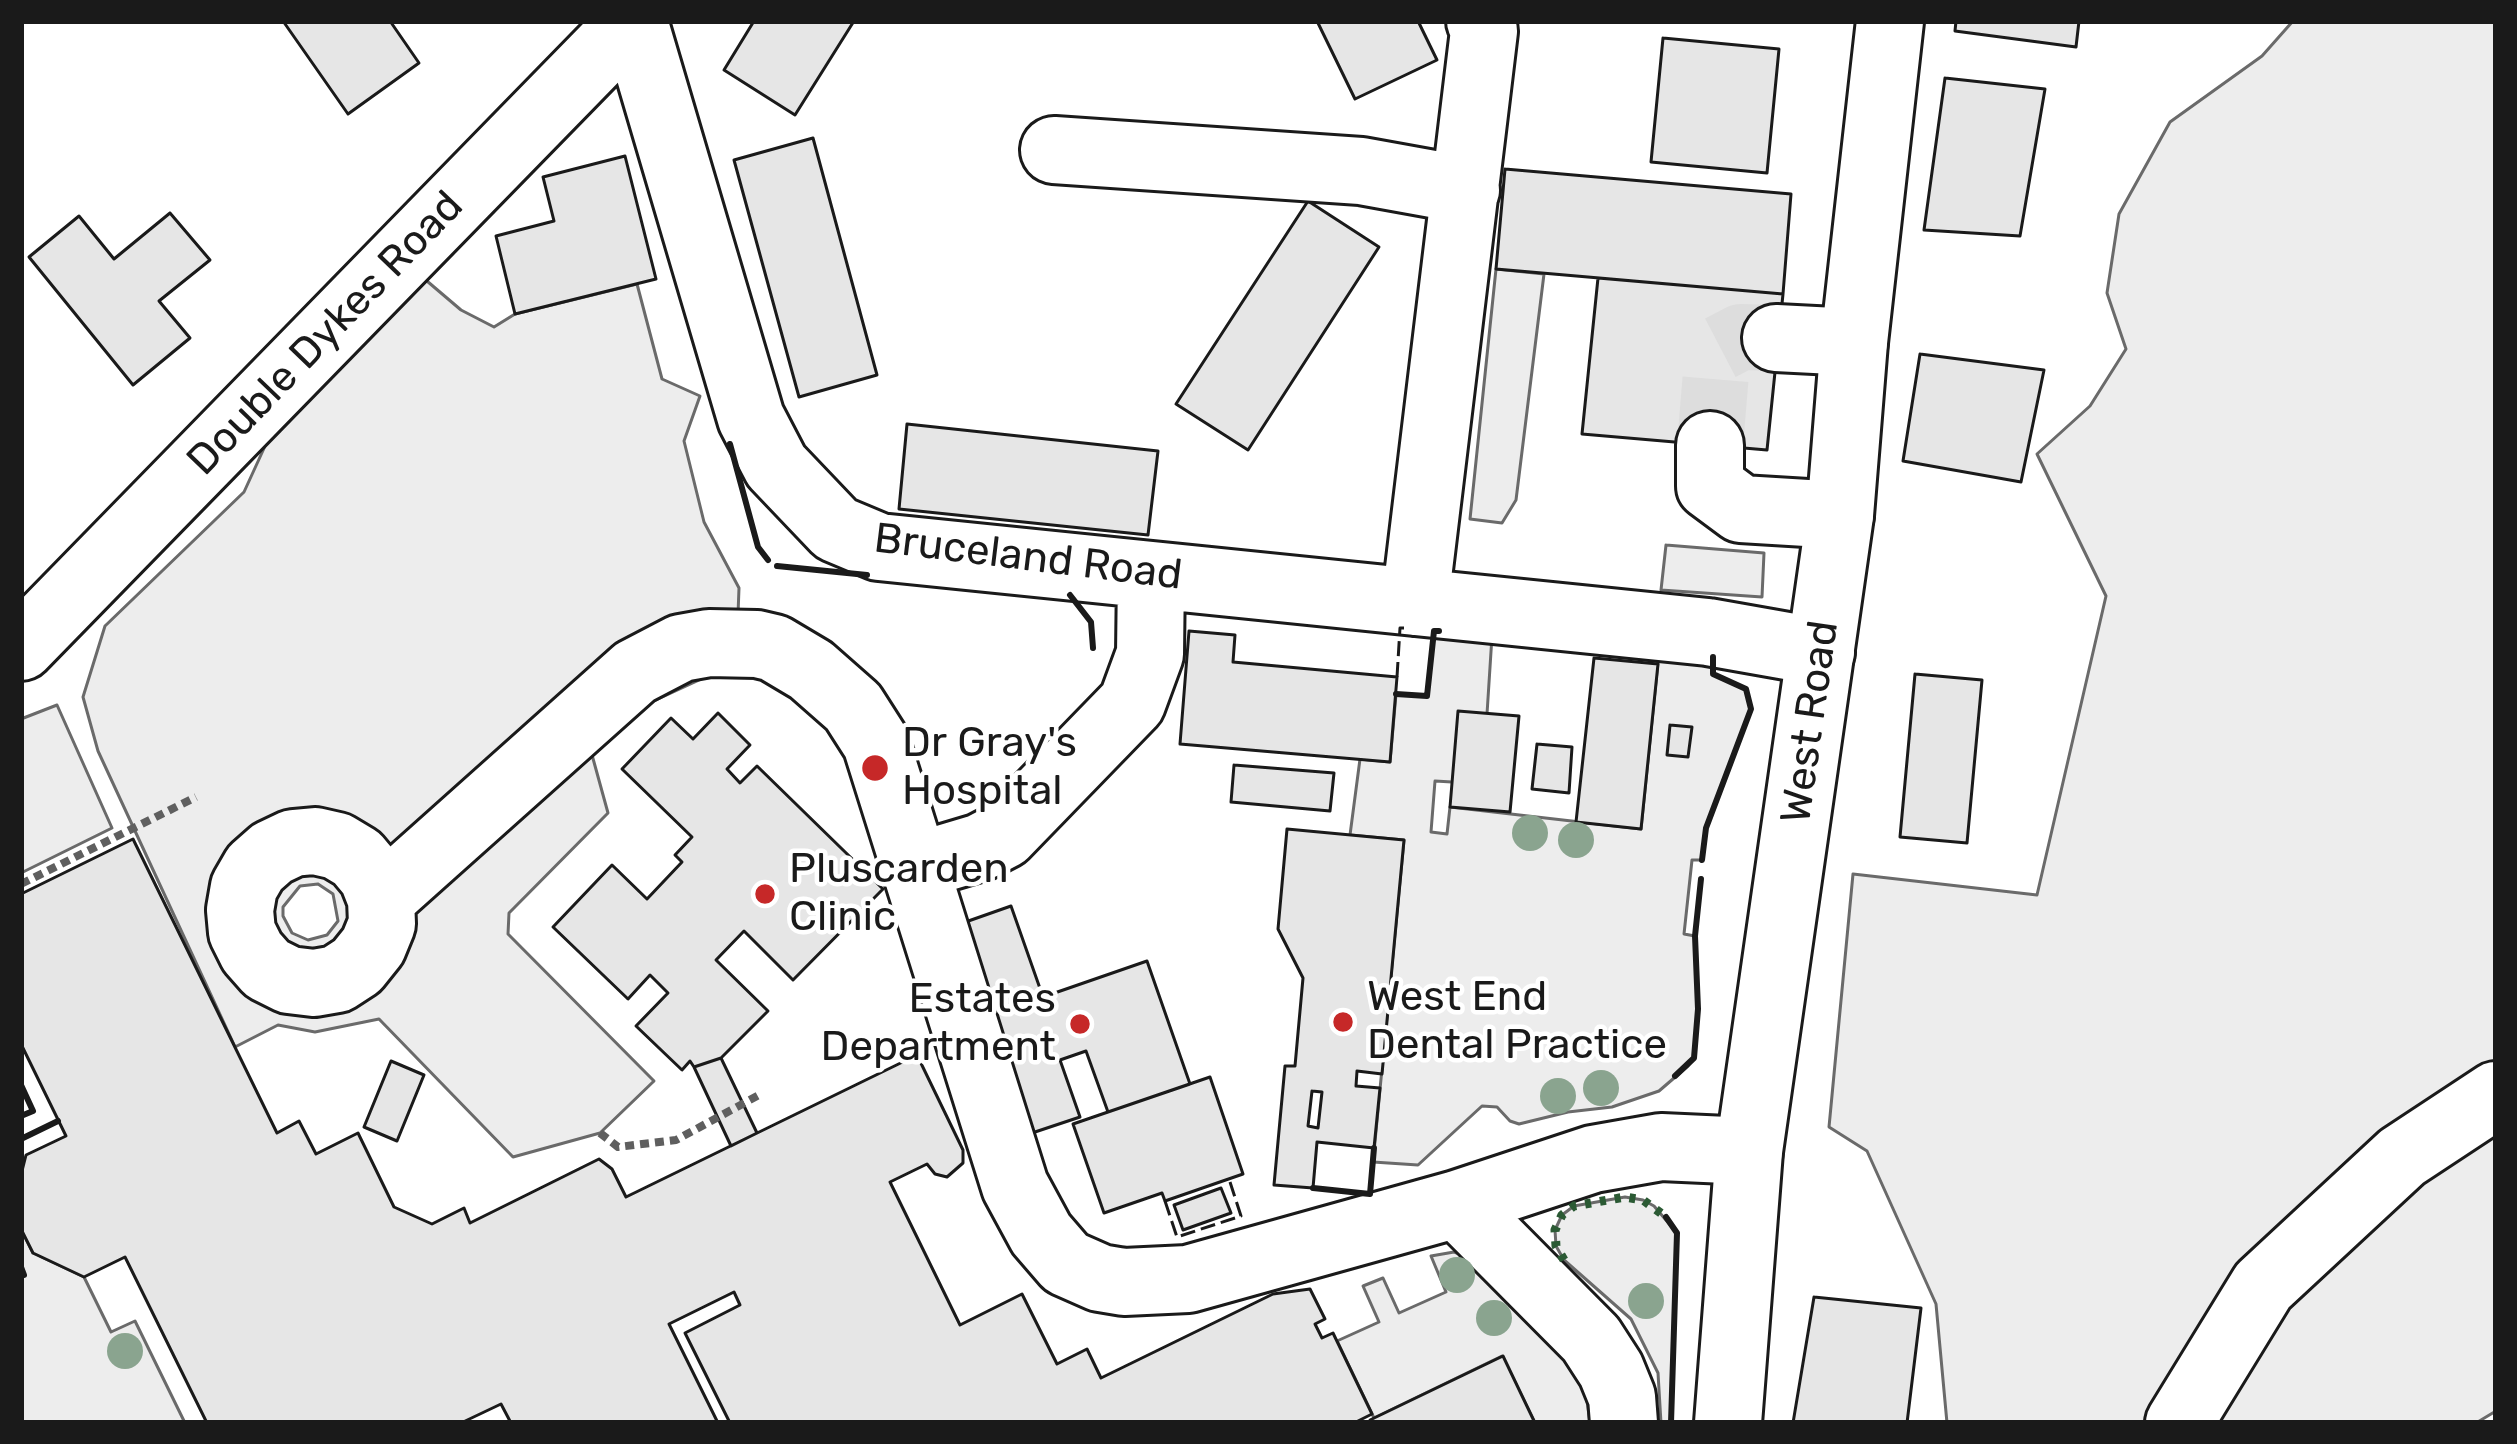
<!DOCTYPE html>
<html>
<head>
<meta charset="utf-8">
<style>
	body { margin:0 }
	#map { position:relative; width:2517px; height:1444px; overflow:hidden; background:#fff; font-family:Rubik,sans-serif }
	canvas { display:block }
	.frame { position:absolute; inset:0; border:24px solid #1a1a1a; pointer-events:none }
</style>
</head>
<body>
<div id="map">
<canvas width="2517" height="1444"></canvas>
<div class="frame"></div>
</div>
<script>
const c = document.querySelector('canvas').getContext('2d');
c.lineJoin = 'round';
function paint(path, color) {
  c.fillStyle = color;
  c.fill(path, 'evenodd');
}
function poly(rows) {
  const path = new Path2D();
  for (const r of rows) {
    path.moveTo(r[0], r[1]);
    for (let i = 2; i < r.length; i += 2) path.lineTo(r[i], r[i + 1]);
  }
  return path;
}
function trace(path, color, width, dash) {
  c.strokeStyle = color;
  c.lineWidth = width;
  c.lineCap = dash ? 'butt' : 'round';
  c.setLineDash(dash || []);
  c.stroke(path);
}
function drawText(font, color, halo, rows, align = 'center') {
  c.font = font + ' Rubik,sans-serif';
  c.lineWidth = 9;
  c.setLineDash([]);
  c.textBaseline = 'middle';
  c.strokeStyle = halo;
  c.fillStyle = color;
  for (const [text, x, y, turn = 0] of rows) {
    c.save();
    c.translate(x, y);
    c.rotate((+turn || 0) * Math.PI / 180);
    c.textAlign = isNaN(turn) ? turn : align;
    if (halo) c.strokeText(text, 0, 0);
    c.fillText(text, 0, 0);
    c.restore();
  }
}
const built = poly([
	[2293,21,2496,21,2496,1411,2476,1423,1947,1423,1936,1304,1867,1151,1829,1127,1853,874,2037,895,2106,596,2037,454,2090,406,2126,349,2107,293,2119,214,2170,122,2262,56,2293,21],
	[1496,269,1544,274,1516,500,1502,523,1470,519,1496,269],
	[414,270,461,310,494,327,515,314,637,284,662,379,700,396,684,441,704,522,739,588,737,641,710,675,619,717,589,744,608,813,509,913,508,934,654,1081,600,1133,513,1157,379,1019,315,1032,278,1025,235,1047,98,751,83,697,105,626,244,492,282,409,414,270],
	[318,884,333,894,338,921,327,935,308,940,292,933,283,916,283,907,300,886,318,884],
	[1666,545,1764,553,1762,597,1661,590,1666,545],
	[1434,631,1492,636,1487,714,1452,782,1435,781,1431,832,1447,834,1450,807,1641,829,1659,652,1713,657,1713,674,1746,689,1751,709,1706,828,1702,860,1692,860,1684,934,1695,936,1698,1009,1694,1058,1688,1066,1659,1091,1612,1107,1568,1112,1519,1124,1510,1121,1497,1107,1482,1106,1418,1165,1373,1162,1404,840,1350,835,1360,759,1390,762,1396,694,1427,695,1434,631],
	[57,705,112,828,21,873,21,719,57,705],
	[1625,1197,1643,1200,1654,1206,1677,1233,1671,1423,1661,1423,1658,1373,1631,1319,1564,1260,1556,1246,1555,1230,1562,1215,1574,1206,1625,1197],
	[21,1229,33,1253,84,1277,111,1332,135,1321,185,1423,21,1423,21,1229],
	[1454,1252,1465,1256,1568,1352,1586,1393,1590,1423,1535,1423,1502,1356,1374,1418,1337,1341,1379,1322,1363,1286,1383,1278,1399,1313,1446,1292,1431,1256,1454,1252]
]);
paint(built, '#ededed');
trace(built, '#6a6a6a', 3);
const building = poly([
	[283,21,390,21,419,63,348,114,283,21],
	[754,21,854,21,795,115,724,70,754,21],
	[1317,21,1418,21,1437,60,1355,99,1317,21],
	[1956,21,2079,21,2076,47,1955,31,1956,21],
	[1663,38,1779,49,1767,173,1651,162,1663,38],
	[1945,78,2045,89,2020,236,1924,230,1945,78],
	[813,138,877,375,799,397,734,160,813,138],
	[625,156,656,279,515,314,496,236,554,221,543,177,625,156],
	[1505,169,1791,194,1783,294,1496,269,1505,169],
	[1308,201,1379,247,1248,450,1176,404,1308,201],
	[170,213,210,260,159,301,190,338,133,385,29,257,79,216,114,259,170,213],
	[1598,278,1783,294,1767,450,1582,434,1598,278],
	[1920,354,2044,370,2021,482,1903,461,1920,354],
	[907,424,1158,451,1148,535,899,509,907,424],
	[1189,631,1235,635,1233,662,1397,677,1390,762,1180,744,1189,631],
	[1594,658,1658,664,1641,829,1576,822,1594,658],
	[1915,674,1982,680,1967,843,1900,837,1915,674],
	[1458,711,1519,716,1510,812,1450,807,1458,711],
	[718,713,750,745,727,769,740,783,757,766,883,889,793,980,744,931,716,960,768,1011,721,1058,694,1067,690,1061,682,1070,636,1026,668,993,650,975,628,999,553,927,612,865,647,899,682,862,675,855,692,837,622,769,671,718,693,739,718,713],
	[1670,725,1692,727,1688,757,1667,755,1670,725],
	[1537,744,1572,747,1569,793,1532,789,1537,744],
	[1234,765,1334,773,1330,811,1231,802,1234,765],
	[1287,829,1404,840,1382,1074,1357,1071,1356,1086,1380,1088,1374,1148,1317,1142,1313,1188,1274,1185,1285,1066,1295,1066,1303,978,1278,929,1287,829],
	[1312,1091,1322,1092,1318,1128,1308,1126,1312,1091],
	[133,839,277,1133,299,1121,316,1154,358,1133,394,1207,432,1224,464,1208,470,1223,599,1159,612,1169,626,1197,917,1055,963,1150,963,1163,947,1177,935,1174,927,1164,890,1182,960,1325,1022,1294,1057,1364,1087,1349,1101,1378,1273,1294,1310,1289,1325,1319,1315,1324,1322,1338,1333,1333,1372,1414,1354,1423,730,1423,685,1333,740,1305,734,1292,669,1324,718,1423,511,1423,501,1404,461,1423,201,1423,206,1421,125,1257,84,1277,33,1253,21,1229,21,1175,26,1155,66,1136,21,1044,21,894,133,839],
	[1011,906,1043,997,1147,961,1190,1084,1108,1112,1086,1051,1060,1060,1080,1117,1029,1134,957,925,1011,906],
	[721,1058,757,1133,731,1146,694,1067,721,1058],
	[391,1061,424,1075,397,1141,364,1127,391,1061],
	[1210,1077,1243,1174,1165,1201,1162,1193,1104,1213,1073,1124,1210,1077],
	[1221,1188,1231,1213,1183,1230,1174,1205,1221,1188],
	[1814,1297,1921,1308,1907,1423,1793,1423,1814,1297],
	[1503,1356,1535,1423,1371,1423,1370,1420,1503,1356]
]);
paint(building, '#e6e6e6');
trace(building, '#1a1a1a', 3);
trace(poly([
	[1710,445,1718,349,1741,337,1776,338]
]), '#ddd', 66, [66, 33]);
const minor = poly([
	[634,21,751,418,776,466,836,529,879,547,1708,632,1821,652],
	[1054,150,1361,171,1466,190],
	[1776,338,1854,342],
	[1710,445,1710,486,1741,509,1840,515],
	[1415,602,1484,31,1480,21],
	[21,647,632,21],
	[914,867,981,847,1004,835,1132,703,1150,654,1151,575],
	[381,899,372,876,357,858,337,846,315,841,293,843,272,853,255,868,244,887,240,910,242,932,252,952,267,969,289,980,314,983,337,979,357,966,373,946,382,924,381,899,635,672,681,648,709,643,757,644,774,648,811,670,853,707,876,743,1015,1186,1041,1234,1066,1263,1100,1278,1124,1282,1188,1279,1457,1204,1593,1159,1661,1147,1749,1151],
	[1457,1204,1591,1339,1611,1370,1622,1397,1624,1423],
	[2179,1423,2263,1286,2402,1157,2496,1095]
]);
const highway = poly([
	[1728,1423,1749,1151,1840,515,1854,342,1890,21]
]);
trace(minor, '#1a1a1a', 72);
trace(highway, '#1a1a1a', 72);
trace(poly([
	[21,884,196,797],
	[600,1133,618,1147,676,1140,759,1095]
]), '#5f5f5f', 8, [9, 6]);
trace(minor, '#fff', 66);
trace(highway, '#fff', 66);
trace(poly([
	[1564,1260,1556,1246,1555,1230,1562,1215,1574,1206,1625,1197,1643,1200,1666,1217]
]), '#2b5a34', 9, [6, 9]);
trace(poly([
	[1397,677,1400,628,1404,628],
	[1165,1201,1177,1237,1241,1216,1229,1179]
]), '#1a1a1a', 3, [15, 6]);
trace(poly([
	[730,444,758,547,768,560],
	[777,566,867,575],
	[1070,595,1091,622,1093,648],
	[1396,694,1427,696,1434,631,1439,631],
	[1702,860,1706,828,1751,709,1746,689,1713,674,1713,657],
	[1675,1076,1694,1058,1698,1009,1695,936,1701,879],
	[21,1085,33,1111,21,1116],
	[21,1139,58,1121],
	[1313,1188,1370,1194,1374,1148],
	[1666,1217,1677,1233,1671,1423],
	[21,1267,24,1275]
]), '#1a1a1a', 6);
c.fillStyle = '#8aa48f';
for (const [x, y] of [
	[1530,833],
	[1576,840],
	[1601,1088],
	[1558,1096],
	[1457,1275],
	[1646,1301],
	[1494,1318],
	[125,1351]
]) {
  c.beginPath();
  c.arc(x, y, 18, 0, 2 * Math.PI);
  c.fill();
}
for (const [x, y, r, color] of [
	[875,768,15,"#c62828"],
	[765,894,12,"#c62828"],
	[1343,1022,12,"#c62828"],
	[1080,1024,12,"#c62828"]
]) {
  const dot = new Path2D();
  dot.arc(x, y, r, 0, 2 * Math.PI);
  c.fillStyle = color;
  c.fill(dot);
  trace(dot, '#fff', 4.5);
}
drawText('42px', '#1a1a1a', '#fff', [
	["Double Dykes Road",326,334,-46],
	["Bruceland Road",1028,558,7],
	["West Road",1811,722,-82]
]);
drawText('42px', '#1a1a1a', '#fff', [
	["Dr Gray's",902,744],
	["Hospital",902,792],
	["Pluscarden",789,870],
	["Clinic",789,918],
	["West End",1367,998],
	["Dental Practice",1367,1046],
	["Estates",1056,1000,"right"],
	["Department",1056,1048,"right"]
], 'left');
</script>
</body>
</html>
